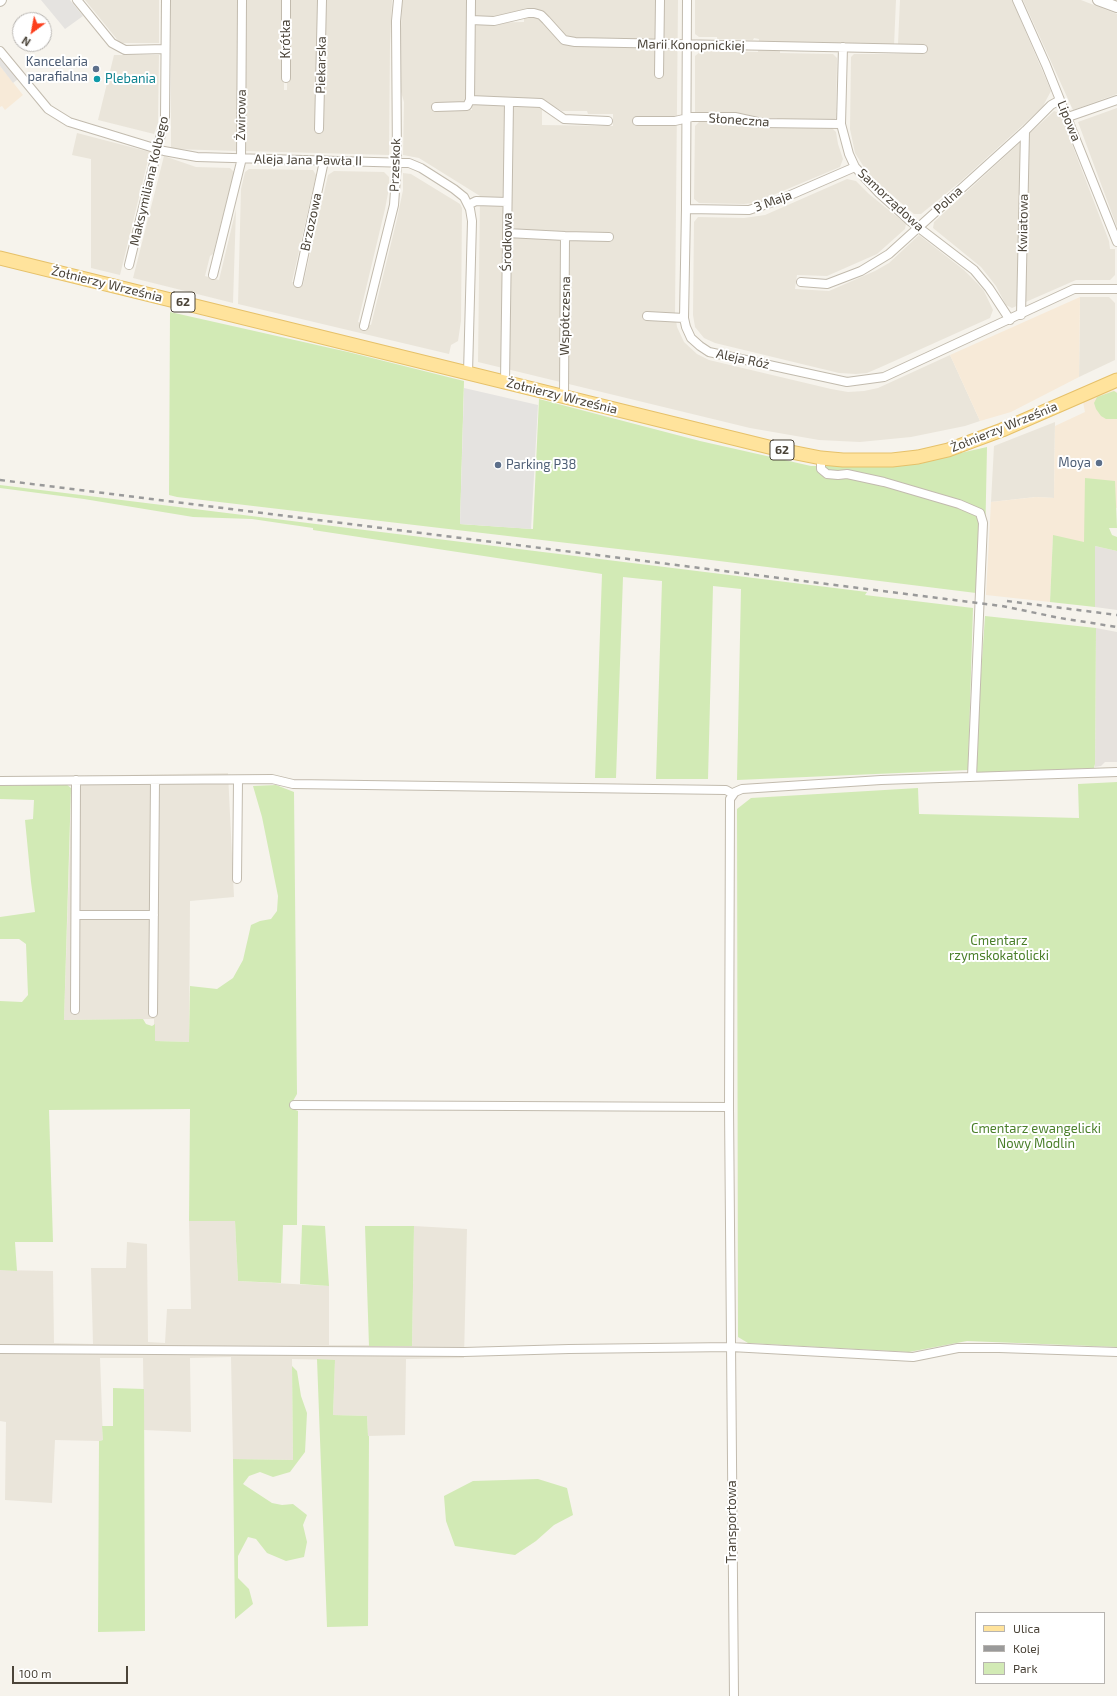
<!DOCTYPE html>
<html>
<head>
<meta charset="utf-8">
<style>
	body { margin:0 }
	#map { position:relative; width:1117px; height:1696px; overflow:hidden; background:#f6f3ec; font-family:"Exo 2",sans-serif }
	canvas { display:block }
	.legend { position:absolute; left:975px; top:1612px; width:130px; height:72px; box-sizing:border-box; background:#fff; border:1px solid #b7b4b0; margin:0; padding:5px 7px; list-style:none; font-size:12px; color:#4b4439 }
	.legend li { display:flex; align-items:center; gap:8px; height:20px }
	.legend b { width:20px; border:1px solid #b7b4b0 }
	.north { position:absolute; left:12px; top:12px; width:40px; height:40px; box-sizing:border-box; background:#fff; border:1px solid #b7b4b0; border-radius:50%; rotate:212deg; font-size:11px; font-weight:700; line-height:16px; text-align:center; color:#4b4439 }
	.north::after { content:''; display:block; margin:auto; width:14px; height:18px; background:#fc3f1d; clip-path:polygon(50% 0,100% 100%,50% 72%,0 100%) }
	.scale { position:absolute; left:12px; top:1666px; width:116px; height:18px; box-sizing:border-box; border:2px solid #4b4439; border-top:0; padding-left:5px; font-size:12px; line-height:14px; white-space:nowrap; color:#4b4439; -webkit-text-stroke:3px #fff; paint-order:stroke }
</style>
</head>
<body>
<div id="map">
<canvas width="1117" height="1696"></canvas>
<ul class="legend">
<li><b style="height:5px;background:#ffe39c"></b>Ulica</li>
<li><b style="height:5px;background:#9a9a9a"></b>Kolej</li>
<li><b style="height:11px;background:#d2eab5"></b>Park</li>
</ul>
<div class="north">N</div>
<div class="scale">100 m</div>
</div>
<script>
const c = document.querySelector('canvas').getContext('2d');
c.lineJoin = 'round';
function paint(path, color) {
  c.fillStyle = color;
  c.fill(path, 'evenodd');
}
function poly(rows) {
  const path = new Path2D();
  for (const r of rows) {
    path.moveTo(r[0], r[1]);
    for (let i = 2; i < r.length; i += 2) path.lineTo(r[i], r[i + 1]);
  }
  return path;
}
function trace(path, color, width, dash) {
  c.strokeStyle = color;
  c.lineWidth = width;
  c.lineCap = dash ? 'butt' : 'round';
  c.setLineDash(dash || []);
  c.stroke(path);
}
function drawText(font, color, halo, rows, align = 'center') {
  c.font = font + ' "Exo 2",sans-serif';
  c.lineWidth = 4;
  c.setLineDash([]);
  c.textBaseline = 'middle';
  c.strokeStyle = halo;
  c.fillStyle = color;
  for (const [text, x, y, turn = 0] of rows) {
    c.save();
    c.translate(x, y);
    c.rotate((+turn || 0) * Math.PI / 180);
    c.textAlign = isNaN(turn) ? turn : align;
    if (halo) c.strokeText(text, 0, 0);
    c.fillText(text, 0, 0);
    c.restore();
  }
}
paint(poly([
	[85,0,159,0,159,43,120,43],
	[171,0,241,0,238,151,171,149],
	[244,0,284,0,284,90,287,90,288,0,392,0,390,45,389,155,246,151,244,149],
	[402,0,469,0,467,102,460,109,472,110,472,105,474,104,542,105,542,125,613,126,613,114,588,114,587,111,562,111,542,100,474,99,474,26,477,23,524,22,524,19,480,18,473,15,473,0,678,0,675,313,677,327,684,342,697,354,709,360,831,389,848,392,864,391,878,388,950,355,980,421,965,426,911,437,860,442,819,440,750,428,478,362,480,196,419,158,403,155,404,102,399,85],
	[695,0,896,0,894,46,780,48,780,53,833,54,837,58,836,118,834,120,777,120,777,118,756,118,736,113,695,112,695,56,701,51,758,52,759,39,754,38,753,40,717,39,717,37,699,37,695,34],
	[900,0,1012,0,1051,91,1043,106,1023,125,960,182,921,214,914,214,869,175,855,153,850,129,851,57,854,54,924,54,924,49,901,50,898,44],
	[1023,0,1081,0,1117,14,1117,94,1073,110],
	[114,55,159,55,158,123,154,134,98,120],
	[1117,108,1117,227,1078,122],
	[1054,111,1060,113,1109,241,1110,249,1115,249,1115,275,1110,280,1076,280,1012,308,1006,305,996,286,981,267,933,228,934,222],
	[699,122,736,122,756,127,831,127,836,132,838,144,843,159,840,167,754,203,744,204,699,203,694,199,695,126],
	[77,133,150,152,120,275,91,268,91,159,72,155],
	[164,156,196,167,230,168,234,172,213,254,210,256,205,276,219,280,236,209,233,303,133,278],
	[249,169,313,170,316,175,292,282,303,285,328,175,334,171,384,172,389,177,389,188,385,209,358,322,371,325,397,219,403,190,403,173,411,174,460,204,462,208,461,321,458,341,451,345,449,354,238,304,241,189,245,172],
	[847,179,856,181,869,194,906,224,905,229,877,254,827,276,797,275,795,289,829,291,875,271,889,263,919,235,964,270,977,283,984,291,993,310,990,318,881,367,867,373,856,374,839,373,715,343,704,338,695,327,693,315,694,222,698,217,744,218,765,215],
	[1080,297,1109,297,1115,303,1115,360,1079,377],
	[1055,422,1054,498,1036,497,991,502,994,446],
	[228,773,234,897,190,901,189,1042,154,1041,154,1019,64,1020,72,776],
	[189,1221,235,1221,238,1281,329,1286,329,1345,369,1345,369,1346,412,1346,414,1226,467,1229,464,1358,406,1359,405,1435,368,1436,367,1416,333,1415,335,1360,292,1359,293,1460,233,1459,231,1357,190,1358,191,1432,144,1430,143,1358,100,1358,103,1440,99,1441,55,1440,52,1503,5,1500,6,1422,0,1421,0,1270,53,1271,54,1343,93,1344,91,1268,126,1268,127,1242,147,1244,148,1342,165,1343,167,1309,191,1309]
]), '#eae5da');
paint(poly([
	[0,66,23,95,5,110,2,106,0,107],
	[1080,297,1079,377,1011,412,980,421,950,355],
	[1113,390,1117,392,1117,508,1116,508,1084,543,1053,536,1050,602,986,595,991,502,1036,497,1054,498,1055,426,1085,412,1083,402]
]), '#f7ead8');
paint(poly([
	[1095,546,1117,551,1117,610,1095,607],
	[1096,628,1117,632,1117,762,1105,762,1101,766,1095,767]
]), '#e6e2dd');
paint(poly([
	[170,312,348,352,464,381,460,524,533,529,539,399,700,441,811,466,895,466,907,465,987,447,984,594,703,559,177,497,169,495],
	[1114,391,1117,393,1117,419,1106,419,1101,416,1096,409,1094,403,1097,397],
	[1085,478,1115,481,1117,528,1109,528,1112,535,1117,537,1117,551,1095,546,1095,607,1050,602,1053,535,1084,542],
	[0,485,867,592,865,595,973,608,968,770,737,780,741,589,713,586,708,779,656,779,662,581,623,577,616,778,595,778,602,574,313,530,313,528,252,519,193,517,84,499,0,488],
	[985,616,1096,628,1095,764,1094,768,976,775,978,718],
	[1117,782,1117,1347,967,1341,909,1352,748,1343,738,1337,737,809,751,798,918,788,919,814,1079,818,1078,784],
	[66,784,71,788,64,1020,143,1019,146,1024,152,1026,155,1024,155,1041,189,1042,190,986,217,989,233,978,243,960,251,925,260,921,271,919,277,911,278,896,262,817,253,786,276,785,294,792,297,1094,293,1101,293,1109,298,1111,297,1225,283,1225,281,1283,238,1281,235,1221,189,1221,190,1109,49,1110,53,1242,15,1242,17,1271,0,1270,0,1001,22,1002,28,995,26,944,19,939,0,939,0,917,35,912,31,882,25,820,33,819,34,800,0,799,0,786],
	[302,1225,325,1226,329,1286,300,1284],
	[365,1226,414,1226,412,1346,369,1346],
	[317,1359,335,1360,333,1415,367,1416,368,1436,369,1436,368,1626,327,1627],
	[292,1366,297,1371,301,1396,307,1413,305,1452,290,1472,273,1477,260,1472,249,1476,243,1484,272,1503,282,1505,293,1504,307,1515,303,1525,307,1542,304,1557,286,1561,267,1553,256,1539,248,1537,238,1556,238,1578,249,1589,253,1604,235,1619,233,1459,293,1460],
	[113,1388,144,1389,145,1631,98,1632,99,1441,103,1440,102,1426,113,1426],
	[538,1479,567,1488,573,1515,554,1525,536,1541,515,1555,455,1546,446,1521,444,1496,473,1481]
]), '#d2eab5');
paint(poly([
	[41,0,70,0,83,16,65,29],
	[0,57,18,79,13,83,0,66],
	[464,388,538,405,531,529,460,524]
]), '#e5e3e0');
const minor = poly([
	[77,0,112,43,125,50,165,49],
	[687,0,686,209,684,318,686,327,691,338,700,346,709,352,847,382,884,377,1074,289,1117,289],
	[1017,0,1046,65,1117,242],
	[471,20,494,21,528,13,534,13,541,15,546,20,564,40,575,42,923,49],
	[843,47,841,124,849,154,855,167,879,193,910,221,974,270,989,288,1010,320],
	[0,51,48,109,69,122,164,151,197,157,409,163,421,168,454,189,464,197,470,209,472,221,468,373],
	[659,74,660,0],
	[286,78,286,0],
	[470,100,541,103,564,119,608,121],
	[436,107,467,106,470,100,471,0],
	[1068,117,1117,100],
	[637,121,675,121,692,117,735,117,762,123,841,124],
	[319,129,322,0],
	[468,205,476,201,507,202],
	[686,209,749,210,779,200,855,167],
	[507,233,565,236,609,237],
	[129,265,165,118,166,0],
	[213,275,241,162,242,0],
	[801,282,827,284,861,271,889,254,1025,131,1051,105,1060,100],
	[298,283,324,161],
	[1021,315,1025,131],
	[647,316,684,318],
	[364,326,394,205,397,163,396,21,398,0],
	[505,381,509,102],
	[564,396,565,236],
	[821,458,821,469,827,474,838,475,847,474,884,482,959,504,980,513,983,523,972,777],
	[0,781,272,779,293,784,726,790,733,794],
	[237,879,238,780],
	[76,915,154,915],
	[75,1010,76,780],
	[153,1013,155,780],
	[294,1105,729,1107],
	[0,1349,464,1352,569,1349,731,1347,913,1357,958,1348,999,1348,1117,1352],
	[734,1696,729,1107,730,799,735,792,742,789,881,780,1117,772]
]);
const tertiary = poly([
	[1098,0,1117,7],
	[0,1,1,0]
]);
const primary = poly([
	[0,258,781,450,821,458,843,460,892,460,918,457,948,450,1002,430,1117,380]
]);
trace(minor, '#c2bbae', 10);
trace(tertiary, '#c2bbae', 12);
trace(primary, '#e6c16a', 15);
trace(minor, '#fff', 8);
trace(tertiary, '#fff', 10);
trace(primary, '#ffe39c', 13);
trace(poly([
	[0,480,1002,606,1060,618,1117,627],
	[1007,601,1117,615]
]), '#9a9a9a', 2.5, [5, 5]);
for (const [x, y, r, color] of [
	[96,69,4,"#5c6f8a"],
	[97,79,4,"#0f9aa8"],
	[1099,463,4,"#5c6f8a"],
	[498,465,4,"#5c6f8a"]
]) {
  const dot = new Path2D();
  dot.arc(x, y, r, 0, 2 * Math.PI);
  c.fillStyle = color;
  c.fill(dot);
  trace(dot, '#fff', 1.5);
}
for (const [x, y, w] of [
	[183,302,24],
	[782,450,24]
]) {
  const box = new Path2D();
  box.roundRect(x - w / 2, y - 10, w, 20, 3);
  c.fillStyle = '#fff';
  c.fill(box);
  trace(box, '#4b4439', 1);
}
drawText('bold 12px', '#4b4439', null, [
	["62",183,302],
	["62",782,450]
]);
drawText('13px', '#4b4439', '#fff', [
	["Krótka",286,39,-90],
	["Marii Konopnickiej",691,45,1],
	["Piekarska",321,65,-89],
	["Żwirowa",241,115,-89],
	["Słoneczna",739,120,4],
	["Lipowa",1069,121,68],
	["Aleja Jana Pawła II",308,160,1],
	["Przeskok",395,165,-88],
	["Maksymiliana Kolbego",149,181,-77],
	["Samorządowa",891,200,43],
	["Polna",948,200,-42],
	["3 Maja",773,201,-20],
	["Brzozowa",311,222,-78],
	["Kwiatowa",1023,223,-89],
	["Środkowa",507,242,-89],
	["Żołnierzy Września",107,284,14],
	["Współczesna",565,316,-89],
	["Aleja Róż",743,359,12],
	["Żołnierzy Września",562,396,14],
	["Żołnierzy Września",1004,427,-22],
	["Transportowa",732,1522,-90]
]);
drawText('13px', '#4e5e75', '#fff', [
	["Kancelaria",88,62],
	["parafialna",88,77],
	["Moya",1091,463],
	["Parking P38",506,465,"left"]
], 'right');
drawText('13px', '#0d838f', '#fff', [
	["Plebania",105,79]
], 'left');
drawText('13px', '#4a7f2a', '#fff', [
	["Cmentarz",999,941],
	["rzymskokatolicki",999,956],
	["Cmentarz ewangelicki",1036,1129],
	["Nowy Modlin",1036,1144]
]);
</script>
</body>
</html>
